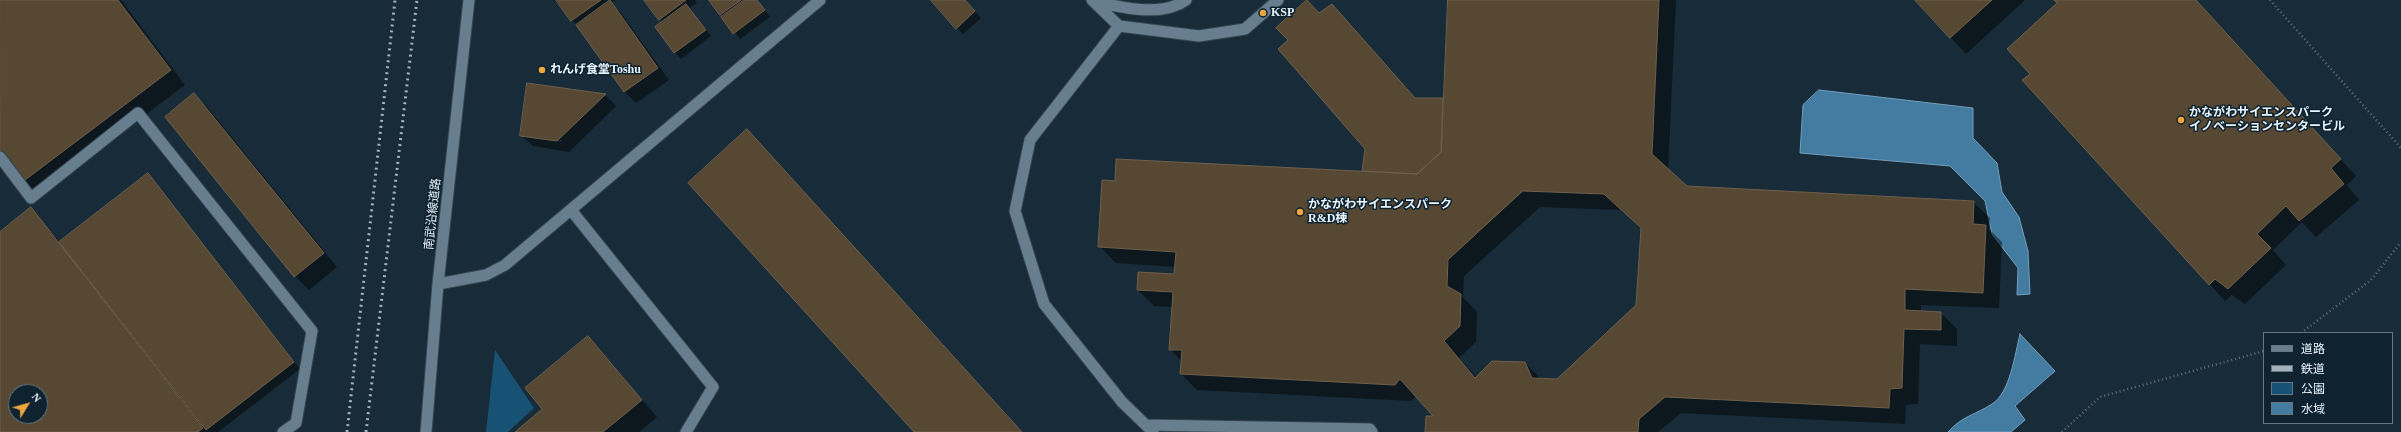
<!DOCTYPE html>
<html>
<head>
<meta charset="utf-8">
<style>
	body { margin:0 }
	#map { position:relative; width:2401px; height:432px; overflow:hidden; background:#172b39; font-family:"Times New Roman","Noto Sans JP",serif }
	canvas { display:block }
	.legend { position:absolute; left:2263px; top:332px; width:130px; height:92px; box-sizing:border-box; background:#0e222f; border:1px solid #657682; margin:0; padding:5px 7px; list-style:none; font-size:12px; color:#e8f4fe }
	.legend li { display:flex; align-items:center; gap:8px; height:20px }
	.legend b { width:20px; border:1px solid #657682 }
	.north { position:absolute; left:8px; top:384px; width:40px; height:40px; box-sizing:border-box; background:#0e222f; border:1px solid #657682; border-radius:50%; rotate:53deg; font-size:11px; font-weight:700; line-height:16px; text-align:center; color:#e8f4fe }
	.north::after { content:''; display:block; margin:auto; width:14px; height:18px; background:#eea73d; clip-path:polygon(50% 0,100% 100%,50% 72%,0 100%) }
</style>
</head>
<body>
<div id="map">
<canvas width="2401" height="432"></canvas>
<ul class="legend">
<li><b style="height:5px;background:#677e8e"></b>道路</li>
<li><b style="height:5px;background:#a3b1bd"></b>鉄道</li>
<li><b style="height:11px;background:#175275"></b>公園</li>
<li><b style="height:11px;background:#437ba1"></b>水域</li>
</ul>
<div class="north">N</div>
</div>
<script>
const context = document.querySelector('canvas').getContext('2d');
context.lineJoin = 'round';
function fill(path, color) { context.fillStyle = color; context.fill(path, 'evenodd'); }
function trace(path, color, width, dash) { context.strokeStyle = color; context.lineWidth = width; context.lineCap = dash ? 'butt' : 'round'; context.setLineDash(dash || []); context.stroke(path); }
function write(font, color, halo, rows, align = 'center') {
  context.font = font + ' "Times New Roman","Noto Sans JP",serif'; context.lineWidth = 3; context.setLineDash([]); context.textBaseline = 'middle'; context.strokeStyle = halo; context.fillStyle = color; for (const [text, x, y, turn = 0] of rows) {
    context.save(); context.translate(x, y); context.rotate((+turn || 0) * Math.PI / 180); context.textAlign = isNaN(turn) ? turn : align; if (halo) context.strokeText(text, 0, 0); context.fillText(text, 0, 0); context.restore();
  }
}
const green = new Path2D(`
	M495,350L534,408L508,432H486Z`);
const water = new Path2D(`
	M1819,90L1973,108V138L1997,163L2002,192L2019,217L2028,251L2030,294L2017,295L2018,268L1992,234L1985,201L1950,166L1800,153L1803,105Z
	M2020,334L2055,371L2015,406L2025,420L2011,432H1948C1962,416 1975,415 1992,404C2010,393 2015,354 2020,334Z`);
const shadow = new Path2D(`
	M0,0H121L185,85L36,197L0,153Z
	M553,0H616L611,3L621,13L669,80L636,103L625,92L578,27L562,7Z
	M645,0H695L697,3L689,8L711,36L681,59L675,52L663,22Z
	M710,0H757L770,17L740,39Z
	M932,0H965L981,18L963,34Z
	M1449,0H1676L1668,170L1686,187L1973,202L1990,218L1989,229L2002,242L1999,308L1921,305V312L1941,313L1957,329V346L1920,344L1918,404L1906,405L1905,424L1681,413L1658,432H1426L1435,417L1416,396L1411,401L1197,390L1181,374L1182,362L1170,349L1173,307L1154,306L1138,290L1175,275L1176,267L1116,263L1099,246L1115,182L1364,172L1363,170L1366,149L1319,14L1415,99L1444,100ZM1540,207L1621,210L1642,230L1637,305L1558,380L1541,379L1525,363L1477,378L1459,358L1476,342L1477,312L1463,297L1464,276Z
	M1916,0H2025L1966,54Z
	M2055,0H2196L2356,176L2347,185L2359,200L2316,237L2302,222L2273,250L2286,265L2245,304L2232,295L2225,301L2024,80L2031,74L2058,3Z
	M194,94L208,108L337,267L309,290L295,276Z
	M605,95L616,106L569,152L533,146L521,135ZM532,136L562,140V142L532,138Z
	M154,181L300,369L218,432H0V233L31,209L60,242ZM16,392H40V416H16Z
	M588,337L657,417L639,432H516L544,409Z`);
const building = new Path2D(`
	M0,0H118L171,70L21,183L0,155Z
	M556,0H601L571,21Z
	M610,0L658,68L624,92L576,25Z
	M644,0H686L659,20Z
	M709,0H741L720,15Z
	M744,0H757L765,10L733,34L721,17Z
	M931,0H965L975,11L956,29Z
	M1307,0L1319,13L1332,4L1415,98H1443L1441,152L1417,174L1362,171L1365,149L1278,49L1288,40L1276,28Z
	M1448,0H1659L1652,154L1687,186L1974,201L1973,224L1986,225L1983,293L1905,289V310L1941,312V330L1904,329L1902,388L1890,389L1889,408L1665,397L1639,419L1638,432H1425L1426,416H1433L1400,379L1395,385L1180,374L1182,350H1169L1173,292L1137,290L1138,272L1174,274L1176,252L1098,247L1102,180L1115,181L1116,159L1417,174L1441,152ZM1523,191L1604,194L1641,228L1636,305L1557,379L1532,378L1525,362L1492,361L1475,378L1444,341L1460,326L1461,294L1447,286L1448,260Z
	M1915,0H1992L1950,38Z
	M2054,0H2196L2341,159L2331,168L2344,184L2299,221L2286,206L2257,234L2271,248L2228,289L2215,279L2209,285L2022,80L2030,74L2007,49L2057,3Z
	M686,4L706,30L674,53L655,27Z
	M527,83L606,94L557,141L520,136Z
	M194,93L324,253L294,277L165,117Z
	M747,129L1022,432H914L688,183Z
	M148,173L294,362L206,430L59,242Z
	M31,207L203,428L198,432H0V232ZM16,392H40V416H16Z
	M588,336L642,400L603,432H515L542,409L525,388Z`);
const path = new Path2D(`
	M2270,0L2401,148
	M2301,333L2371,280L2401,242
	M2062,432L2100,397L2264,351`);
const service = new Path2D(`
	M1092,0L1119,26L1199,36L1245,29L1278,0
	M1093,1C1120,7 1161,18 1186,0
	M1119,26L1030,140L1015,211L1044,304L1122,402L1153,432
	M0,157L31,198L138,113L312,331L296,423L283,432
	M571,210L713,387L686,432
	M1146,425L1370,429L1372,432`);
const tertiary = new Path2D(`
	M438,284L486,275L505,265L820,0
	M426,432L438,284L469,0`);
const rail = new Path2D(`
	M347,432L395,0
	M366,432L417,0`);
const markers = [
	[1263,13,4,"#eea73d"],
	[542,70,4,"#eea73d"],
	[2181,120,4,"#eea73d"],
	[1300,212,4,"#eea73d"]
];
const poiNames = [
	["KSP",1271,13],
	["れんげ食堂Toshu",550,70],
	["かながわサイエンスパーク",2189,113],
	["イノベーションセンタービル",2189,127],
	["かながわサイエンスパーク",1308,205],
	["R&D棟",1308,219]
];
const streetNames = [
	["南武沿線道路",433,214,-84]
];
fill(green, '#175275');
fill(water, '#437ba1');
trace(water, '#749fbd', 1);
fill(shadow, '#0007');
fill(building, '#574834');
trace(building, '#6f5f4b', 1);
trace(service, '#354551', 13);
trace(tertiary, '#354551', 13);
trace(path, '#60717e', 2.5, [1, 3]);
trace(service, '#677e8e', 11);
trace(tertiary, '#677e8e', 11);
trace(rail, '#a3b1bd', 3, [2, 4]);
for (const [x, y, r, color] of markers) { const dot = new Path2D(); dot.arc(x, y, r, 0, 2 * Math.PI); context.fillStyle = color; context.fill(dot); trace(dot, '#0e222f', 1.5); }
write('bold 12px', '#e8f4fe', '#0e222f', poiNames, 'left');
write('12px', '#e8f4fe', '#0e222f', streetNames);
</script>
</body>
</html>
